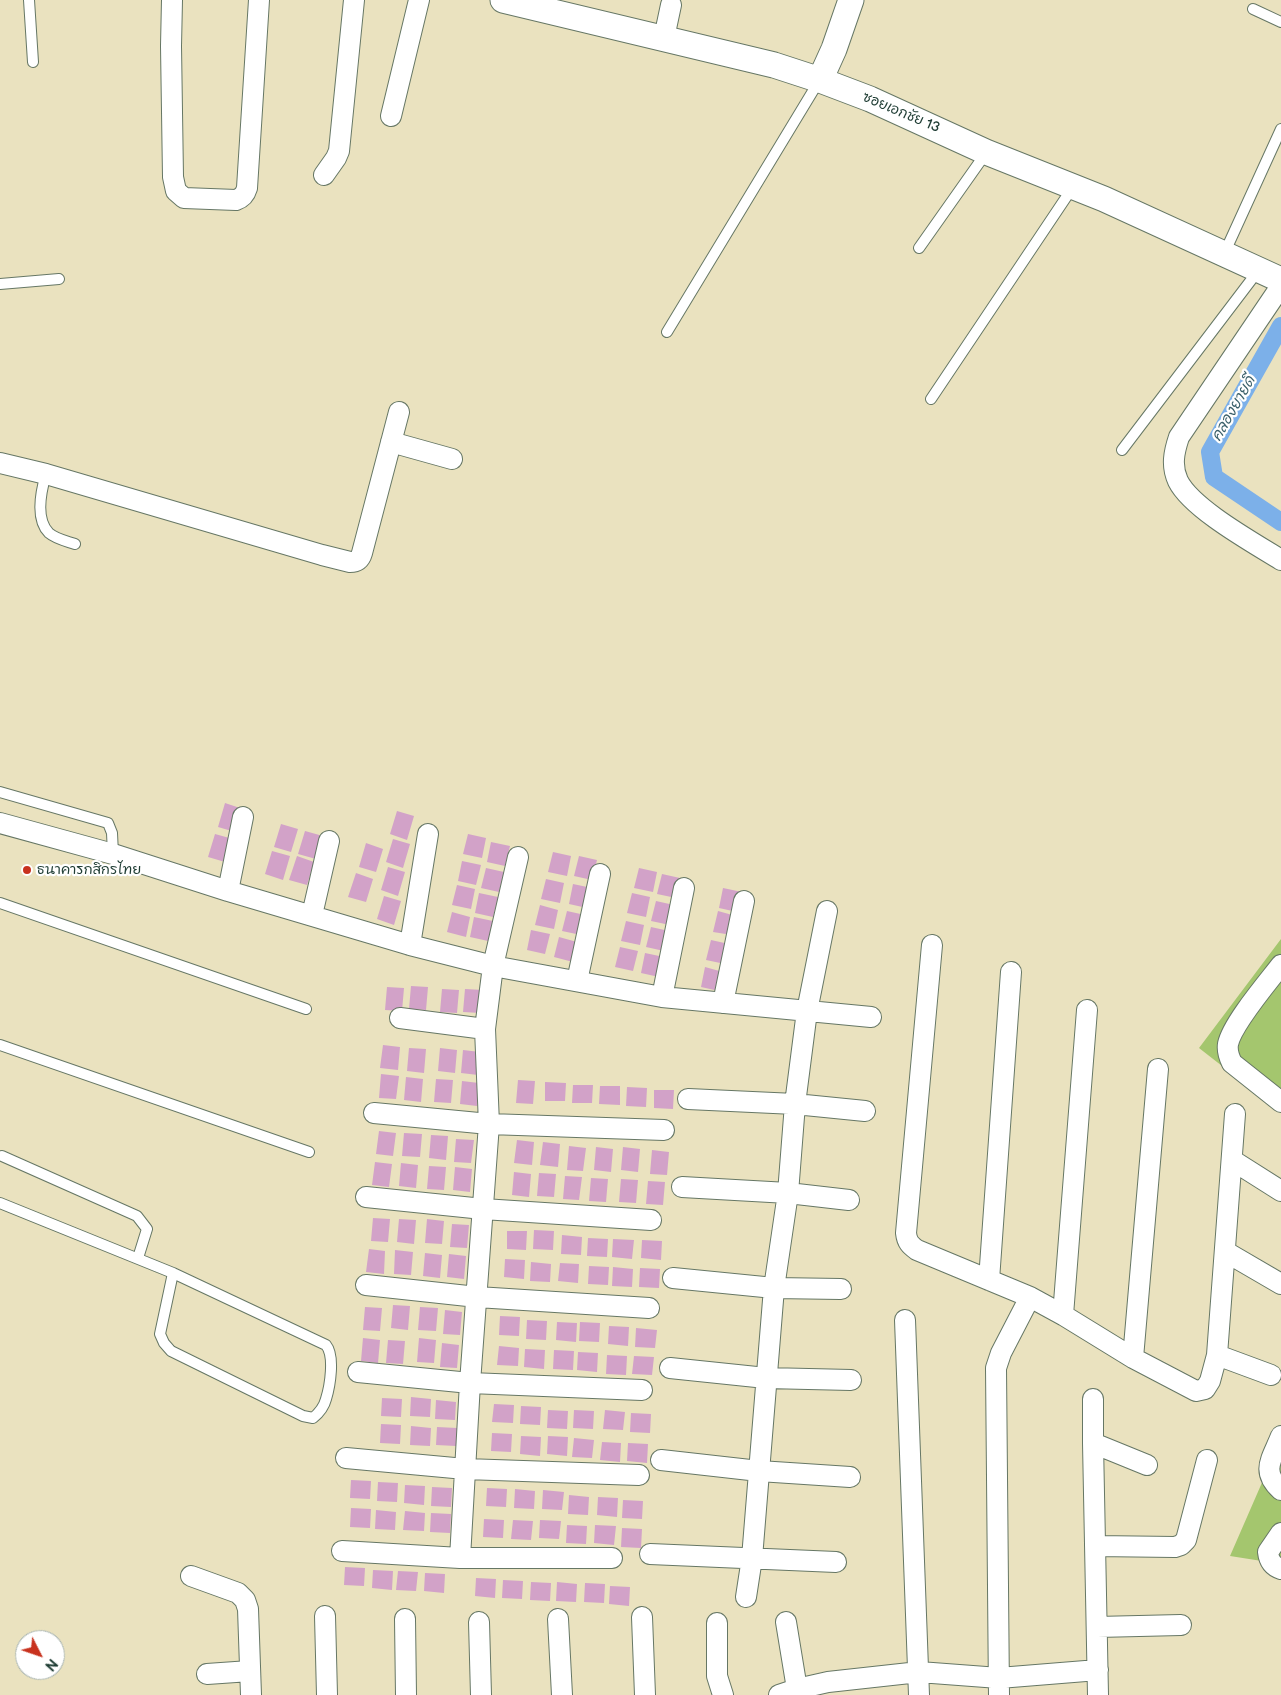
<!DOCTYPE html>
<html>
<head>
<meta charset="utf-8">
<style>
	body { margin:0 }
	#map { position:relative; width:1281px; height:1695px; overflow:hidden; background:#eae2bf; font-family:"Balsamiq Sans",sans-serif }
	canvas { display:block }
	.north { position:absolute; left:15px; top:1630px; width:50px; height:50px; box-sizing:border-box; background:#fff; border:1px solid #a5b1ae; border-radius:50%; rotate:131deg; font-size:14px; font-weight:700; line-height:20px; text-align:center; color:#1f3d34 }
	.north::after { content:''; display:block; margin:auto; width:18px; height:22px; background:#c8321e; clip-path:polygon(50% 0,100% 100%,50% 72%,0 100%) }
</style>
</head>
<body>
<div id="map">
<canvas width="1281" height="1695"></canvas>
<div class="north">N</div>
</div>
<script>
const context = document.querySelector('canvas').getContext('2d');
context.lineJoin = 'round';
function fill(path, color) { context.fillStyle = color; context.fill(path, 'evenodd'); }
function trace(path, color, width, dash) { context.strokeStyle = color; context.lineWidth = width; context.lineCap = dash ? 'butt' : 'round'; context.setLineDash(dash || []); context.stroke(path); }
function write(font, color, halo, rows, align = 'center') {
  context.font = font + ' "Balsamiq Sans","Playpen Sans Thai",sans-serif'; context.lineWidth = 4.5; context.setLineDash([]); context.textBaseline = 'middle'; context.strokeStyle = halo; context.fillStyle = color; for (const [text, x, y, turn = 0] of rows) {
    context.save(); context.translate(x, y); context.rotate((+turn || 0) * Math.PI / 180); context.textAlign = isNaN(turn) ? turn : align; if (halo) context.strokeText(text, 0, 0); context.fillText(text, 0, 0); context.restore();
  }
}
const green = new Path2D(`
	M1281,939V1112L1199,1048Z
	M1281,1439V1564L1230,1556Z`);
const canal = new Path2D(`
	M1281,326L1210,452L1214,477L1281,522`);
const building = new Path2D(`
	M225,803L243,809L235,832L218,827Z
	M397,811L414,816L407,840L390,834Z
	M281,824L298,829L291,852L274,847Z
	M305,831L323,836L316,859L298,854Z
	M215,834L233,839L225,862L208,857Z
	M468,834L486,838L482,858L463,854Z
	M393,839L410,844L403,868L386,862Z
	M491,842L510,846L505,866L487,862Z
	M366,843L383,849L376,872L359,867Z
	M272,851L290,856L283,880L265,874Z
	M553,852L571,856L567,876L548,872Z
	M297,856L314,862L307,885L289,880Z
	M579,856L597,860L592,880L574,876Z
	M462,861L481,865L476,885L458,881Z
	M388,867L405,872L398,896L381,890Z
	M486,868L504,872L499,892L481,888Z
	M639,868L657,872L653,892L634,888Z
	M356,873L373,879L366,902L348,897Z
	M662,874L680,878L676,898L657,894Z
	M546,879L564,883L560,903L541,899Z
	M573,884L592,888L587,908L569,904Z
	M457,885L475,889L471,909L452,905Z
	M723,888L742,892L737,912L719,908Z
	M479,893L498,897L493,917L475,913Z
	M632,893L650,897L646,917L627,913Z
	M384,896L401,901L394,925L377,919Z
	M656,901L674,905L670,925L651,921Z
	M540,905L558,910L554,929L535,925Z
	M567,911L585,915L581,935L562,931Z
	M718,911L736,916L732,935L713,932Z
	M452,912L470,917L466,937L447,932Z
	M474,917L493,921L488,941L470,937Z
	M626,921L644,925L640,945L621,941Z
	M651,927L669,931L664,951L646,947Z
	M531,930L550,934L545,954L527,950Z
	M559,937L577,942L573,962L554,957Z
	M711,940L729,944L725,964L706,960Z
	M620,947L638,951L633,971L615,967Z
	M645,953L664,957L659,977L641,973Z
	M705,967L723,972L719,991L701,987Z
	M411,986L428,987L426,1010L409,1009Z
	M387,987L404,988L402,1011L385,1010Z
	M442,989L459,990L457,1013L440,1012Z
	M465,989L483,990L480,1013L463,1012Z
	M383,1045L400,1047L398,1070L380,1068Z
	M409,1048L426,1049L424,1073L407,1071Z
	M440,1048L457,1050L455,1073L438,1071Z
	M463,1050L480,1052L478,1075L461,1073Z
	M381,1074L399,1076L396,1099L379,1098Z
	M406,1077L423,1079L421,1102L404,1100Z
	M436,1079L453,1080L451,1103L434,1102Z
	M518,1080L535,1081L533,1104L516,1103Z
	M462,1081L479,1083L477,1106L460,1104Z
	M545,1082L566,1083L565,1101H545Z
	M573,1085H593L592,1103H572Z
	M600,1086H620V1105L599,1104Z
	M627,1087L647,1088L646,1107L626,1106Z
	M654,1090H674L673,1109L654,1108Z
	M379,1131L396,1133L393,1156L376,1154Z
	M404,1133L422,1134L420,1157L402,1156Z
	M431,1135L448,1136L446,1160L429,1158Z
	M456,1139L474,1140L471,1163L454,1162Z
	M517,1140L534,1142L532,1165L514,1163Z
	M543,1142L560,1144L558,1167L540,1165Z
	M569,1146L586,1148L583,1171L567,1170Z
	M596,1147L613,1149L611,1172L594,1170Z
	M623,1147L640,1149L638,1172L621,1170Z
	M652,1150L669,1152L667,1175L650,1174Z
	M375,1162L392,1164L389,1187L372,1185Z
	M401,1163L418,1165L416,1188L399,1186Z
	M429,1166L446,1167L444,1190L427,1189Z
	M455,1167L472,1169L470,1192L453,1190Z
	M514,1172L531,1174L529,1197L512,1195Z
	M539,1173L556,1174L554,1197L537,1196Z
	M565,1176L582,1177L579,1200L563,1199Z
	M591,1178L608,1179L606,1202L589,1201Z
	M621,1179L638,1180L636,1203L619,1202Z
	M648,1181L665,1182L663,1205L646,1204Z
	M373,1218L390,1219L388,1242L371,1241Z
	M399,1219L416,1220L414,1244L397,1242Z
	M427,1219L444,1221L442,1244L425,1243Z
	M452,1224L469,1225L467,1248L450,1247Z
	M534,1230L554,1231L553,1250L533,1249Z
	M507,1231H527L526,1250L507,1249Z
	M562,1235L582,1237L581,1255L561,1254Z
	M588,1238L608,1239L607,1257L587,1256Z
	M613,1239L634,1240L632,1259L612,1257Z
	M642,1240L662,1241L661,1260L641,1258Z
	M369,1249L385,1251L384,1274L366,1272Z
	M395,1250L413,1252L411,1275L394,1274Z
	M425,1253L442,1255L440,1278L423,1276Z
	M449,1254L466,1256L464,1279L447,1277Z
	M505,1259L525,1260L524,1279L504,1277Z
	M531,1262L551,1264L550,1282L530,1281Z
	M560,1263L579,1264L578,1283L558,1281Z
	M589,1266L609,1267L608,1285L588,1284Z
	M613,1267L633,1269L632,1287L612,1286Z
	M640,1268L660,1269L659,1288L639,1287Z
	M393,1305L410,1306L408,1330L391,1328Z
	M365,1307L382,1308L380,1331L363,1330Z
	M420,1307L438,1308L436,1331L418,1330Z
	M445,1310L462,1312L460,1335L443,1334Z
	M500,1316L520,1317L519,1336L499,1335Z
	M527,1320L547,1321L546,1340L526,1339Z
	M557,1322L577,1323L576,1342L556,1340Z
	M580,1322L600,1323L599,1342L579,1341Z
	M609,1326L629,1327L628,1346L608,1344Z
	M636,1328L657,1330L655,1348L635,1347Z
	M363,1338L380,1340L378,1363L361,1361Z
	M419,1338L436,1340L434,1363L417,1362Z
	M388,1340L405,1341L403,1364L386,1363Z
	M442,1343L459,1345L457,1368L440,1367Z
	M499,1346L519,1348L518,1366L497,1365Z
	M525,1349L545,1350L544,1369L524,1367Z
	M554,1350L574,1351L573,1370L553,1369Z
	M578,1352L598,1353L597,1372L577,1370Z
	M607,1355L627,1356L626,1375L606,1374Z
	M634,1356L654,1357L652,1375L632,1374Z
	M411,1397L431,1399L430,1417L410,1416Z
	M382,1398L402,1399L401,1417L381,1416Z
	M436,1400L456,1402L455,1420L435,1419Z
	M494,1404L514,1405L513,1423L492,1422Z
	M521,1406L541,1407L540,1425L520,1424Z
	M548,1410L568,1411L567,1429L547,1428Z
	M574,1410L594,1411L593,1429L573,1428Z
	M605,1410L625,1412L623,1430L603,1429Z
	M631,1413L651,1414L650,1433L630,1432Z
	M381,1424L401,1425L400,1444L380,1443Z
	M411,1426L431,1428L430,1446L410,1445Z
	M437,1427L457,1428L456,1446L436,1445Z
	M492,1433L512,1434L511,1452L491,1451Z
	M521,1436L541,1437L540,1456L520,1454Z
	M548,1436L568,1437L567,1456L547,1454Z
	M574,1438L594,1440L592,1458L572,1457Z
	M602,1442L621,1443L620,1462L600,1460Z
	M628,1443L648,1444L647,1463L627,1461Z
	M351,1480L371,1481L370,1499L350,1498Z
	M378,1482L398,1483L397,1502L377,1501Z
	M405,1485L425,1486L424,1505L404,1503Z
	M432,1487L452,1488L451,1507L431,1506Z
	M487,1488L507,1489L506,1507L486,1506Z
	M515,1489L535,1491L534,1509L514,1508Z
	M543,1490L564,1492L562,1510L542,1509Z
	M569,1495L589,1497L588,1515L568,1514Z
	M598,1497L618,1498L617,1517L597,1515Z
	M623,1500L643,1501L642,1519L622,1518Z
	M351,1508L371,1509L370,1528L350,1527Z
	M376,1510L396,1512L395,1530L375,1529Z
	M405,1511L425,1513L424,1531L403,1530Z
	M431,1513L451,1514L450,1533L430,1532Z
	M484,1519L504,1520L503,1538L483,1537Z
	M513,1520L533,1521L531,1540L511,1539Z
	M540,1520L561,1521L559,1539L539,1538Z
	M567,1525L587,1526L586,1544L566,1543Z
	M595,1525L616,1526L614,1545L594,1543Z
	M622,1528L642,1529L641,1548L621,1547Z
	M345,1567L365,1568L364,1586L344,1585Z
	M373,1570L393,1571L392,1590L372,1588Z
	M398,1571L418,1572L416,1591L396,1590Z
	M425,1573L445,1574L444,1593L424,1591Z
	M476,1578L496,1579L495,1598L475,1596Z
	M503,1580L523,1581L522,1599L502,1598Z
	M531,1582L551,1583L550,1601L530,1600Z
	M557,1582L577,1584L576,1602L556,1601Z
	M585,1583L605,1584L604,1603L584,1602Z
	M610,1586L630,1587L629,1606L609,1604Z`);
const service = new Path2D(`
	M29,0L33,62
	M1253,9L1281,22
	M919,248L986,153
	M1224,254L1281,129
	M0,284L59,279
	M667,332L819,81
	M931,399L1073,187
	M1122,450L1258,271
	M46,474C41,491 35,519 49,533C56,539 66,541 75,544
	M0,792L108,823L112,833L113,854
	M0,903L306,1009
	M0,1045L309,1152
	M2,1156L137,1216L147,1229L138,1258
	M0,1203L173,1273L160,1334L164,1343L171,1351L303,1416L313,1418C319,1413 324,1407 326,1399C330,1386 335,1356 326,1345L173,1273`);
const minor = new Path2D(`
	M172,0L171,46L173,177L176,191L184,198L236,200C242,198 245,195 247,188L259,0
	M664,38L671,5
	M391,116L419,0
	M324,175L336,158L339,151L354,0
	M1281,286L1179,437C1174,452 1171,466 1178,481C1192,509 1254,543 1281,560
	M391,442L452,459
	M0,463L46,474L322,555L350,562C357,562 360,560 362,553L399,412
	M0,823L113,854L228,891L410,945L493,966L662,997L871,1017
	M228,891L243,817
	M312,915L329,841
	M410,945L428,834
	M932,945L906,1233C907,1242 910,1245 917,1250L1030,1297L1063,1315L1133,1358L1196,1391L1205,1389L1210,1381L1217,1355L1235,1114
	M1281,965C1268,982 1232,1024 1228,1044C1227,1050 1229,1057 1232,1063L1281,1102
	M577,981L600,874
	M662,997L684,888
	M723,1003L744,901
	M400,1018L485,1029
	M688,1099L795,1104L865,1111
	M374,1113L489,1124L664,1130
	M1232,1160L1281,1191
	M682,1187L788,1193L849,1200
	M366,1197L483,1209L651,1220
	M1226,1252L1281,1284
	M673,1278L774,1288L841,1289
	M989,1280L1011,972
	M366,1285L477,1297L649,1308
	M1063,1315L1087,1010
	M905,1320L919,1695
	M1217,1355L1271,1375
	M1133,1358L1158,1069
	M670,1368L766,1378L851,1380
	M358,1372L470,1383L642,1390
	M1093,1399V1443
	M1281,1436C1272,1459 1260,1471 1281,1490
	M346,1458L465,1469L639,1475
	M661,1460L759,1471L850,1477
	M1281,1533L1268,1552C1269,1561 1272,1566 1281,1569
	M1095,1546L1175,1547L1181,1545L1186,1540L1207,1460
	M342,1551L460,1558H612
	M650,1554L836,1562
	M460,1558L470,1383L489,1124L485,1029L493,966L518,857
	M191,1576L238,1593L245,1600L248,1609L251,1695
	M746,1597L752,1558L774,1288L788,1193L795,1104L807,1011L827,911
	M325,1616L327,1695
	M642,1617L645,1695
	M405,1619L406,1695
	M558,1619L562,1695
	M479,1622L481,1695
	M786,1622L797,1689
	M717,1623V1676L723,1695
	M1097,1627L1181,1625
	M207,1674L250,1671
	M779,1695L797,1689L828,1682L919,1672L999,1678L1098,1670
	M999,1695L996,1368L1001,1353L1030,1297
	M1098,1695L1093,1443L1147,1465`);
const tertiary = new Path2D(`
	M503,0L774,65L820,80L870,99L986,152L1104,199L1281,280
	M820,80L834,49L851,0`);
const markers = [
	[27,870,5,"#c8321e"]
];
const streetNames = [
	["ซอยเอกชัย 13",901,113,23]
];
const poiNames = [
	["ธนาคารกสิกรไทย",37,870]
];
const waterNames = [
	["คลองยายดี",1234,409,-60]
];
fill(green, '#a4c66e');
trace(canal, '#7cb0e9', 18);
fill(building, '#d2a2c8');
trace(service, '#667765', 12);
trace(minor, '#667765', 22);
trace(tertiary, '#667765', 27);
trace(service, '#fff', 10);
trace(minor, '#fff', 20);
trace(tertiary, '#fff', 25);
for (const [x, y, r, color] of markers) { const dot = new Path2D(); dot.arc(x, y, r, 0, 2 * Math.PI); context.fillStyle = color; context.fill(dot); trace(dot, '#fff', 2); }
write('14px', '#1f3d34', '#fff', streetNames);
write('14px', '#1f3d34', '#fff', poiNames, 'left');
write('italic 15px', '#3b606a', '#fff', waterNames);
</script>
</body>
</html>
